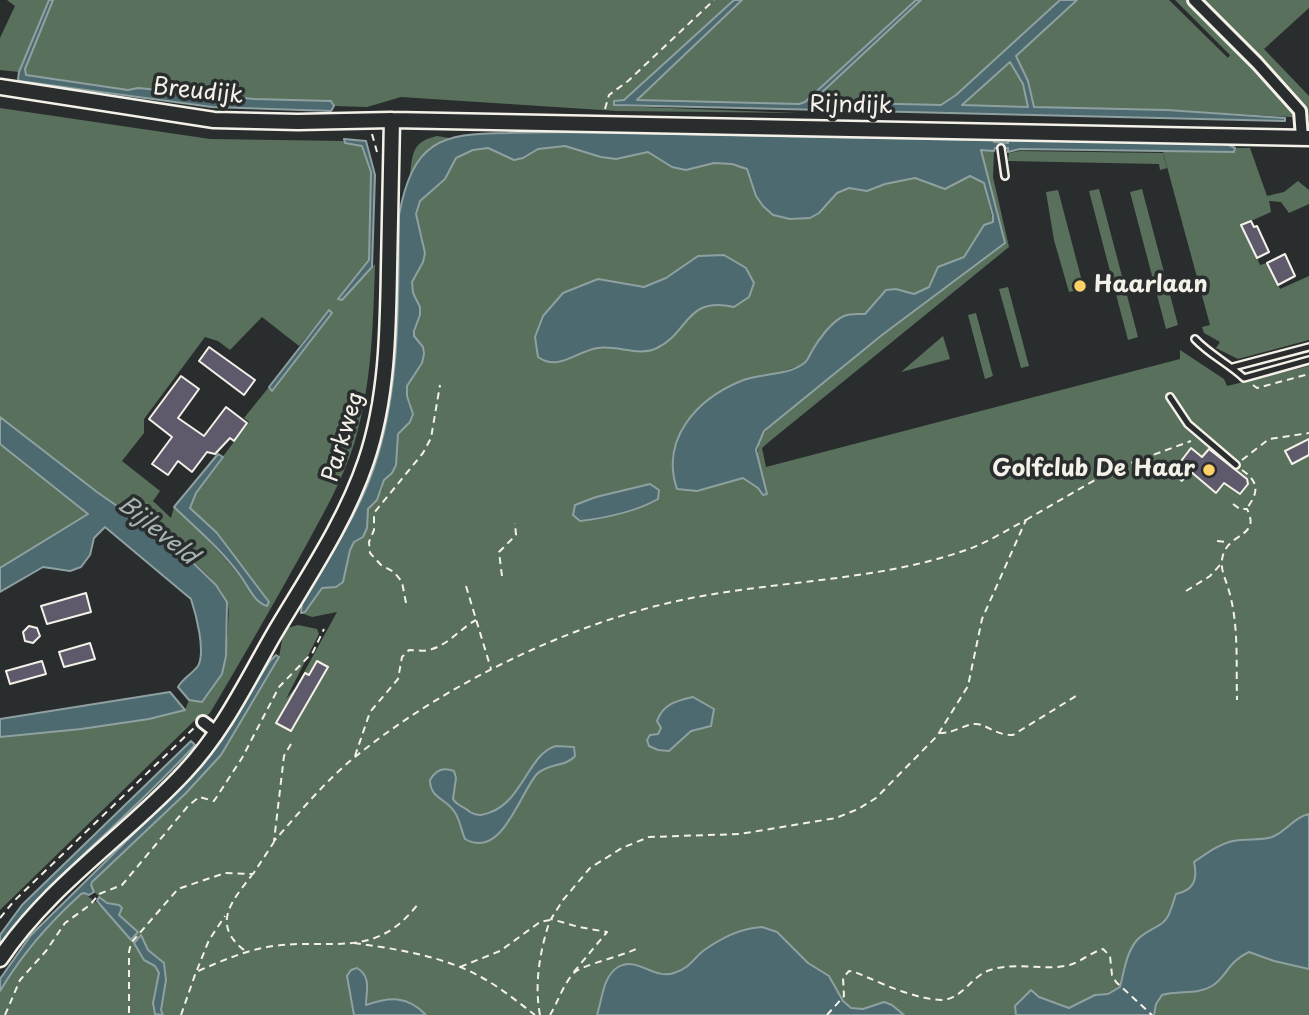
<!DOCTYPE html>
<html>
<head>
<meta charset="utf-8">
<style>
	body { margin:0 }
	canvas { display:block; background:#2a2d2e }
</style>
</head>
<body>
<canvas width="1309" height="1015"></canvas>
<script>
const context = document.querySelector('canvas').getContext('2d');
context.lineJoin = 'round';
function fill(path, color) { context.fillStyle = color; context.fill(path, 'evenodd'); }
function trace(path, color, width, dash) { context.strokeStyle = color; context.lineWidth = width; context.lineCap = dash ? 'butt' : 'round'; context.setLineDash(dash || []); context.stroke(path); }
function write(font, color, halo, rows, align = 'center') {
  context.font = font + ' "Playpen Sans",sans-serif'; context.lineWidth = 7; context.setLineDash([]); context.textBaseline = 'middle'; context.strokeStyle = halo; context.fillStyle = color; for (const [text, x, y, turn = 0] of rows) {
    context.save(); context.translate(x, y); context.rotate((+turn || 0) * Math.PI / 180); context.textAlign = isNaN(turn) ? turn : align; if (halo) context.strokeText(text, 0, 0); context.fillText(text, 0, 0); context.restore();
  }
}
const green = new Path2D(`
	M7,0H49L19,72L0,70V38L15,6Z
	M53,0H734L624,100L614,101L617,106L798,113L617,111L401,97L367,107L334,106L330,101L254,99L139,88L128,90L26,75L25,69Z
	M742,0H916L805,102L799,104L636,100Z
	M921,0H1060L956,95L941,105L815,103L819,95Z
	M1077,0H1169L1228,58L1230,55L1175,0H1309V8L1264,49L1309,96V118L1167,110L1034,107L1028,81L1016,56Z
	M1011,62L1023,84L1028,107L961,105Z
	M0,108L210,139L343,141L345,143L362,146L371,172L369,260L342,300L375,264C373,325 372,385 354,444C342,482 322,516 303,551C273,605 242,659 210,713L204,718L194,721L0,910V737L81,729L149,719L185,710L189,700L202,702C222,681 226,656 228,628C228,621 230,609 227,602C216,568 128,514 98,492C64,468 32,442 0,417ZM328,311L272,390L269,387L244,418L249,422L196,492L190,504L192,512L217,533L259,602C234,566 206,537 174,507L171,518L153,501L160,491L122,461L144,433V419L205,337L218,341L230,350L262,317L299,346Z
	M437,136L449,138L423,155L410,175C413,152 412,142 437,136Z
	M565,146L601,157L616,159L648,152L686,170L714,163L732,164L747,169L750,176L809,218L819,213L831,198L842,189L849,188L867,191L885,184L915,178L936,186L954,185L970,176L984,184L993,222L984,225L964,257L939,267L929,287L914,294L896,289L879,296L873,307L865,314L846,315L836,322L802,365L768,376L742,380L710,399L692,415L679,435L758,488H765C754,463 754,441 773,422L882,335L1004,243L981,150L994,151L993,177L1009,247L770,441L762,448L766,467L1180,359V350L1224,379L1227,386L1309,366V1015H0C0,1008 0,1000 0,993C4,971 64,905 84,893L103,908L112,904L106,903L91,889L92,882L186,793L221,755L279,657L284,629L298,625L317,629L319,634L286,699L296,687L337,612L312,617L301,613L305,612L322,588L336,587L343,582L350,550L368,509L382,490L384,480C403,462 393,456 398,433L410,422L411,404L407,396V386L423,347L414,336L420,307L413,293L412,282L423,262V240L416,214L420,201L445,179L456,158L473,150L488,148L514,160L523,158L538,149Z
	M1235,148H1250L1267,196L1284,192L1298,181L1309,190V204L1289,213L1281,202L1269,201L1271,212L1242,225L1260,265L1267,263L1280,289L1309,276V340L1238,359L1216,348L1220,342L1204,333L1202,327L1210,325L1163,152H1234Z
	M1020,151L1163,153L1167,168L1160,170L1159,164L1008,161L1009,153Z
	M1099,189L1138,337L1128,340L1089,191Z
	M1142,189L1178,325L1166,329L1130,192Z
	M1058,190L1084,289L1069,292L1054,240L1046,192Z
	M1008,287L1029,366L1021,368L999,289Z
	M976,313L993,376L985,379L968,315Z
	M943,336L950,359L901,372Z
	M0,444L88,514L0,568Z`);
const water = new Path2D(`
	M49,0H53L25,69L26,75L128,90L138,88L254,99L331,101L334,106L331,111L212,107L19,81L18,79L19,72Z
	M734,0H742L637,100L799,104L805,102L916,0H921L819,95L815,102L941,105L956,95L1060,0H1077L1016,56L1028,81L1034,107L1167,110L1285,118V121L614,105V101L624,100ZM1010,62L1023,84L1028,107L962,105Z
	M583,132L984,140H994V142L1008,143V140L1227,144L1235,148L1234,152L1020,149L1008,152V148H995L994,151L981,150L1005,243L882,335L764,431L756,450L767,494L763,495L758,488L743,478L697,491L677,489C660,439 697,399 741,381C760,373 786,376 803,364C808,361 809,356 812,351C818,340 832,321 844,316C850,313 859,314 865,314L886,290L896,289L914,294L929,287L938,267L964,257L984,225L993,222V216L984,183L970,176L945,189L915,178L885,184L867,191L849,188L837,193L819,213L810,218L790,219L773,215L763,206L756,196L747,169L732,164L714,163L686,170L672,167L648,152L616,159L601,157L565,146L538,149L523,158L514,160L488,148L473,150L456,158L445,179L420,201L416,214L425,253L423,262L412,282L413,293L420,307V315L414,331V336L423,347L424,354L422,363L407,386V396L413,414L410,422L398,434L396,465L392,473L384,480L377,500L368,509L367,528L363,537L354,542L350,550L343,582L336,587L322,588L305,612L301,613L302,602C330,555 363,508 378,455C401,377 398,295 399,215C413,142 439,133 508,133C533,132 558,132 583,132Z
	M344,139L366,141L375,175L372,267L342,300L338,299L369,260L371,172L362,146L345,143Z
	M724,255L746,268L754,283L749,297L734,307C685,296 690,332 657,348C639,357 618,345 598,348C576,351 559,372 538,357L535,337L543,316L563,293L598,279L644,287L666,278L698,256Z
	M329,310L332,313L272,391L269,387Z
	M0,417L97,492L180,550L216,585L227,602L226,656L222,674L202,702L189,700L178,687C183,678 192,674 198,666C206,652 196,614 191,599L105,527L94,538L90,555L81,567L70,571L43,567L0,592V568L88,514L0,444Z
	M218,454L223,457L196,493L190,508L217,533L269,602L267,606C255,603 249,588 242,578C223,551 198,530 174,507Z
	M650,484L659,490L658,499C635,512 605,518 580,521L573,515L575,505L596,497Z
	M276,655L279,657L221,755L186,793L92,882L91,885L94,892L89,895L84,893L81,894C49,923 22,954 0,991V979L31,935L172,796L208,758L270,661Z
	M170,692L185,710L149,719L81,729L0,737V719Z
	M693,697L714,709L711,726L691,731L669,751L658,750L649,746L647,740L650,735L658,734L661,728L657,721C663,704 676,701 693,697Z
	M191,741L195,745C133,814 57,871 0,944V935L22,905Z
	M556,746L574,747L575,756C566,767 548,763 537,774C519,794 502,860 465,839C461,830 460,819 454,811C445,798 430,798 430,780C436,770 443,767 454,771L456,778L453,799C457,806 464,806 470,812C478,817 483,815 491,812C523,800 529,753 556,746Z
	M1309,814V969L1274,961L1249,952C1227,962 1227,977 1212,986C1197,995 1178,990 1162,995L1156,1004L1154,1015H1016L1015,1006L1031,990L1039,997L1069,1008L1095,995L1108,994L1120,987C1124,972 1126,953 1137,940C1145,932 1152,930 1161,924C1170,918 1172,905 1176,894C1194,890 1198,880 1194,862C1206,854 1219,844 1233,841C1246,838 1260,841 1272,837C1287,831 1294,817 1309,814Z
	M99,897L107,903L119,905L122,908L119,915L138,932L131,940L97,901Z
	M762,927L777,932L808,963L829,976L843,1001L851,1008L863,1009L884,1002L892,1005L904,1015H597C602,1000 603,976 618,967C637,956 654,980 674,973C690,968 693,959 703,951C721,938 740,928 762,927Z
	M141,935L148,950L164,963L166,980L161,1010L163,1015L155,1014L153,1003L159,973L155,966L144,960L134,943Z
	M357,968C372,977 366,991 366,1005C389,997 407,995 426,1015H354L347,976L351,970Z`);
const building = new Path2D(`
	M1251,221L1254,227L1257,226L1269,252L1257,258L1241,225Z
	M1285,254L1295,276L1278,285L1267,263Z
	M209,347L255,380L244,395L199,361Z
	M181,376L199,389L178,418L204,436L226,407L247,423L234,441L230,438L215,454L207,452L192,472L178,461L168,475L152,464L172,437L149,419Z
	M1309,439V455L1292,464L1285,451Z
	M1191,448L1202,457L1209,449L1247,479L1248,484L1240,494L1224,483L1216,493L1190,471L1182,481L1172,473Z
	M86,593L91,612L47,624L41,606Z
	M29,626L37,628L40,636L33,643L25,641L23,632Z
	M90,643L95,659L64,667L59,652Z
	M42,661L46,674L10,684L6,671Z
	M317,661L328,667L291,731L276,723L305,673L309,675Z`);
const path = new Path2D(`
	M605,109L609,95L628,81L714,0
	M372,134L377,152
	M1253,385L1257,388L1309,374
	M1242,460L1269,439L1309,433
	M1242,470C1259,482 1259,492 1247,508
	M1233,504L1240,509H1247C1261,537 1230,532 1223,555C1219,569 1226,579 1229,591C1239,625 1236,665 1237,700
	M1026,520L1112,470L1191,441
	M1217,541L1227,542
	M502,576L499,552L516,535L515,523
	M466,586L491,669
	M1186,591L1210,576L1221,564
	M406,603L402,582L394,572L381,565L370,553L369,542L374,530V513L423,453L431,438L440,385
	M939,733C956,733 964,724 976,724C989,725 994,735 1013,735L1076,696
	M291,744L284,756L274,841C299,813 325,781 355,757C450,680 586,615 708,595C795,580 885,579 969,549C988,542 1007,530 1026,520L982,619L968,686L937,736L876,798L858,809L836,818L740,834L649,837L622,848L590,868L563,900L551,919L579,927L607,932L573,973
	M355,756L370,712L398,679L402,657L409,650C416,650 425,652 432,649C449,644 461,628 476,620
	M0,918L14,901L194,728
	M354,943C397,949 443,956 481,977C501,988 518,1002 535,1015
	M244,950C211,924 232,901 252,875
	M460,967L500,951L540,922L550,920
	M197,970L209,940L225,916
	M129,1013V952L131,943L178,889L225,873L253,874L274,842
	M5,1015L20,980L46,951L65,923L90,905L99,894L122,885L188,806L199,797L214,801L242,758L279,687L313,652L324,629
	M181,1015L196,972C221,961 246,950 273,946C333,938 375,960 418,904
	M540,1015C534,984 540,950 550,920
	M550,1015C558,1002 564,982 575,972C583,965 622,956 636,949
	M827,1015L844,996L843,978L849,971C857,972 861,975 869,978C889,987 918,999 941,1000C962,1000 971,976 990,970C1013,962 1041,970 1065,966C1079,964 1089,953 1103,949L1110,956L1112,975L1116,982L1152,1015`);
const service = new Path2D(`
	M1001,148L1005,176
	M1195,339C1210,355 1228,363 1244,378L1309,360
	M1233,367L1309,347
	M1170,397L1188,424L1236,465`);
const minor = new Path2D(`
	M1194,0L1257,63L1300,111L1302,138
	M203,722L216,732`);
const tertiary = new Path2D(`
	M0,87L214,120L298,122L392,120L1309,138
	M0,959C49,885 126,836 185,772C223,732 247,681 274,634C307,578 345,523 366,461C387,399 388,333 389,268C390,219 391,169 392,120`);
const markers = [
	[1080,286,7,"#ffd166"],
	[1209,470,7,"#ffd166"]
];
const streetNames = [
	["Breudijk",198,92,6],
	["Rijndijk",851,106,1],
	["Parkweg",344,437,-73]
];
const poiNames = [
	["Haarlaan",1094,286],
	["Golfclub De Haar",1195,470,"right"]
];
const waterNames = [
	["Bijleveld",157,531,39]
];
fill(green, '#59705c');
fill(water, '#4c6a70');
trace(water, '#8fa0a0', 2);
fill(building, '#5f5a6b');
trace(building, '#f4f1e8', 2);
trace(service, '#f4f1e8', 10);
trace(minor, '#f4f1e8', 16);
trace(tertiary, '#f4f1e8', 19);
trace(path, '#f4f1e8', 2, [7, 5]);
trace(service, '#2a2d2e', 5);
trace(minor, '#2a2d2e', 10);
trace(tertiary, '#2a2d2e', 14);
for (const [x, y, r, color] of markers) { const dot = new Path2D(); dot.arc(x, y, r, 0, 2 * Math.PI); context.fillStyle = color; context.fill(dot); trace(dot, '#2a2d2e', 2.5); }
write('23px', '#f4f1e8', '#2a2d2e', streetNames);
write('bold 23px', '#f4f1e8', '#2a2d2e', poiNames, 'left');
write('italic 24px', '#a8b4b2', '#2a2d2e', waterNames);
</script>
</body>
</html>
